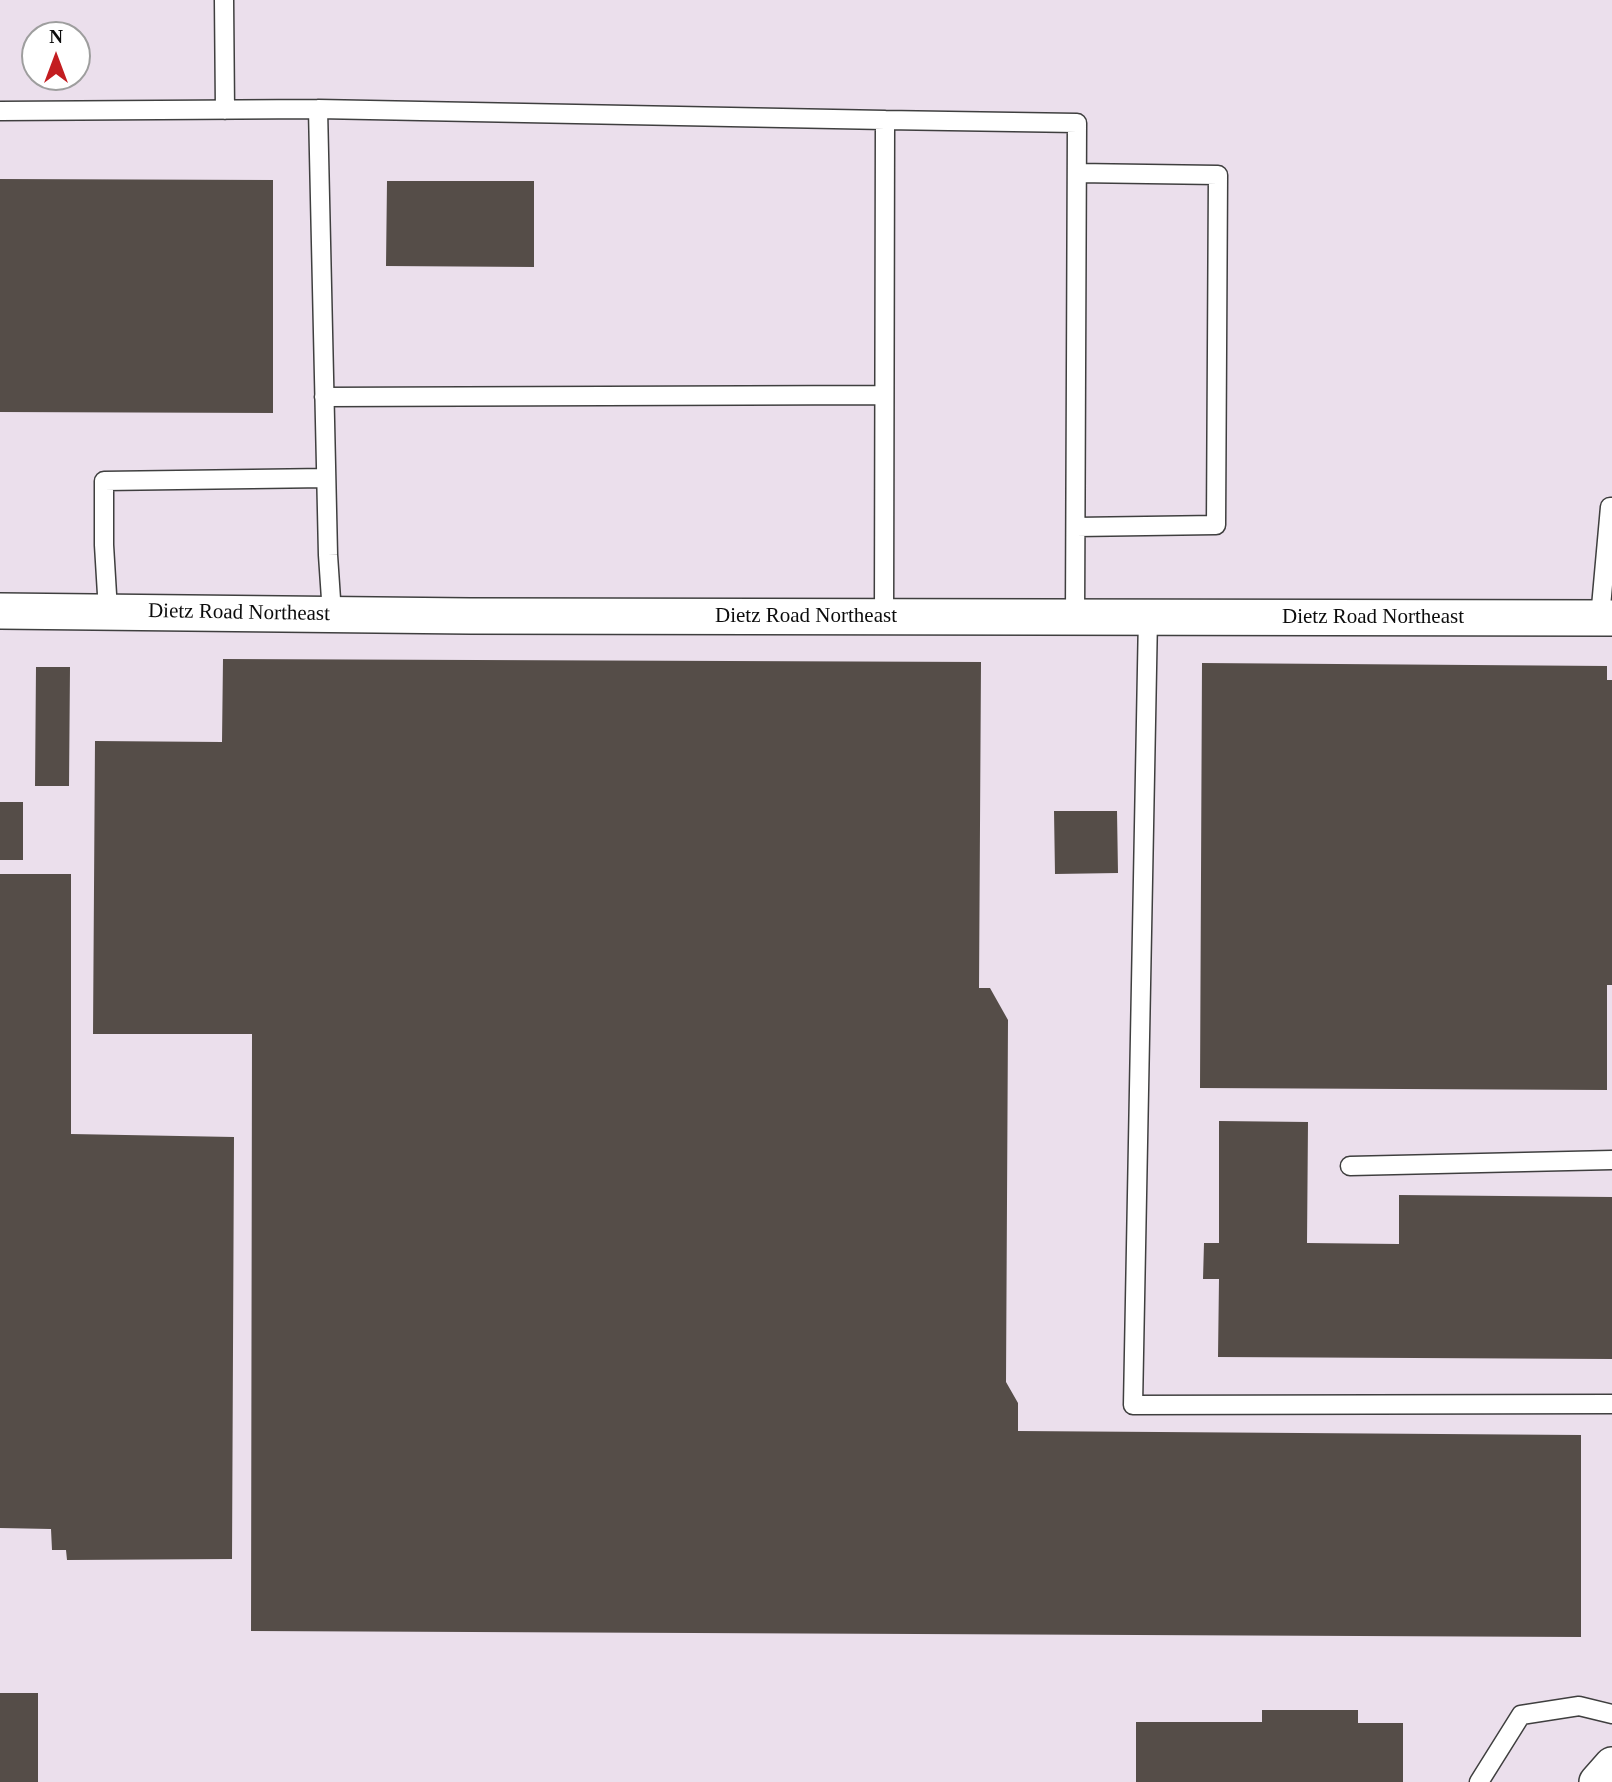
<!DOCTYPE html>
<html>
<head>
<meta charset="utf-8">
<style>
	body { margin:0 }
	#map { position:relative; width:1612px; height:1782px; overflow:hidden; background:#fffceb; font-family:"Times New Roman",serif }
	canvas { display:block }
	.north { position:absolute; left:21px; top:21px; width:70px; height:70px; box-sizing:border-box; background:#fff; border:2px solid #9e9e9e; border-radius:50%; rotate:0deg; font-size:19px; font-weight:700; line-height:28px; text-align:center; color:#0c0c0c }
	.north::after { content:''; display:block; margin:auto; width:24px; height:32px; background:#c31d20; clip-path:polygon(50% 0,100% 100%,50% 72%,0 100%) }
</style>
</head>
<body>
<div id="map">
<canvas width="1612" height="1782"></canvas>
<div class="north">N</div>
</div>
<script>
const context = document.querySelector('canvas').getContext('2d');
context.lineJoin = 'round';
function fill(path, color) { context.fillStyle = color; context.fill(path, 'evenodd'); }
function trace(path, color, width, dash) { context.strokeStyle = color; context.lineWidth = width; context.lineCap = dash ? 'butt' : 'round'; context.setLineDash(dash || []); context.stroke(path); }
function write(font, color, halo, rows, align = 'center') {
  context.font = font + ' "Times New Roman",serif'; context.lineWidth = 7; context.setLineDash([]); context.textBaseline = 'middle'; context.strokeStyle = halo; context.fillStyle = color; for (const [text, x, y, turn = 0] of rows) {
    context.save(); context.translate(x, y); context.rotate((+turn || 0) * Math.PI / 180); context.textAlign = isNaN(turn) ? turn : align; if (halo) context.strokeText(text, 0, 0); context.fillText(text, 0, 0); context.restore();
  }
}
const industrial = new Path2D(`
	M0,0H1612V1765L1597,1782H0ZM35,35H77V77H35Z`);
const building = new Path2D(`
	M0,179L273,180V413L0,412Z
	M387,181H534V267L386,266Z
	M223,659L981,662L979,988H990L1008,1020L1006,1382L1018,1403V1431L1581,1435V1637L251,1631L252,1034H93L95,741L222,742Z
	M1202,663L1607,666V680H1612V985H1607V1090L1200,1088Z
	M36,667H70L69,786H35Z
	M0,802H23V860H0Z
	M1054,811H1117L1118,873L1055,874Z
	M0,874H71V1134L234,1137L232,1559L67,1560L66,1550H52L51,1529L0,1528Z
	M1219,1121L1308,1122L1307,1243L1399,1244V1195L1612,1197V1359L1218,1357L1219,1279H1203L1204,1243H1219Z
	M0,1693H38V1782H0Z
	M1262,1710H1358V1723H1403V1782H1136V1722H1262Z`);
const lane = new Path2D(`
	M224,0L225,110
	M0,111L318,109
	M885,120L1077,123L1075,616
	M324,397L884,395
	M1076,527L1216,525L1218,175L1077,173
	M108,611L104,545V481L326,478
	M332,614L328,555L318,109L885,120L884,616
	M1148,616L1133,1405L1612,1404
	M1600,618L1610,507H1612
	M1350,1166L1612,1160
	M1479,1782L1521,1715L1579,1706L1612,1714`);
const street = new Path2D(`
	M0,611L470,616L1612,618
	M1597,1782L1612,1765`);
const streetNames = [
	["Dietz Road Northeast",239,613,1],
	["Dietz Road Northeast",806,616],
	["Dietz Road Northeast",1373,617]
];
fill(industrial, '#ebdfec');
fill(building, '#554d48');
trace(lane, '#3f3f3f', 21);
trace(street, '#3f3f3f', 38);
trace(lane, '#fff', 18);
trace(street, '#fff', 35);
write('21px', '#0c0c0c', '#fff', streetNames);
</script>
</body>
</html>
